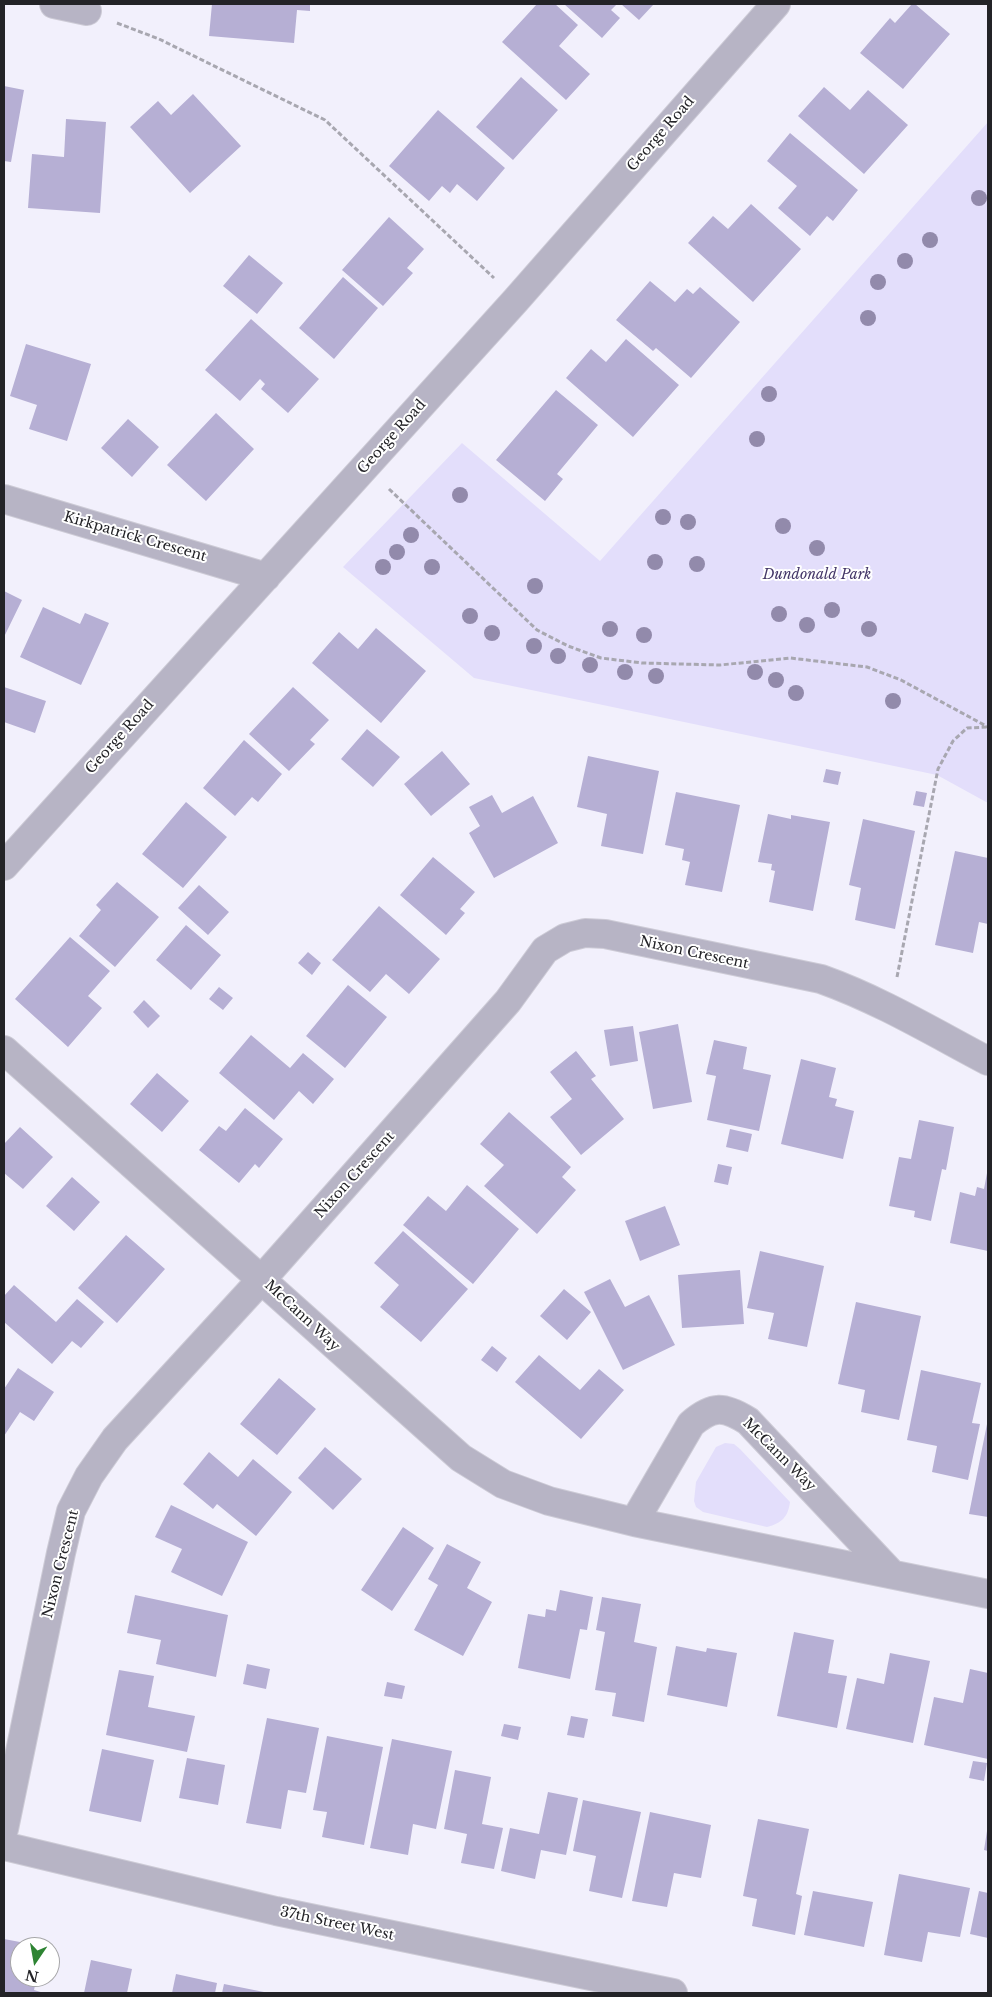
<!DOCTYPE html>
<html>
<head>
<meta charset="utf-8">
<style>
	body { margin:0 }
	#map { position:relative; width:992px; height:1997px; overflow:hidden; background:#f2f0fc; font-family:"Libre Baskerville",serif }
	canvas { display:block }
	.frame { position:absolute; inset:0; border:5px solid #232327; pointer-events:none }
	.north { position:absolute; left:10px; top:1937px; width:50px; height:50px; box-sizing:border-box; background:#fff; border:1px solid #a7a7a9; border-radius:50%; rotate:192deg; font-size:14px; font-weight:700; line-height:20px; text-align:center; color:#232327 }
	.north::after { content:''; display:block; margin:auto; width:18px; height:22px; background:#2e8433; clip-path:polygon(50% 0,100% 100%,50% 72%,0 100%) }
</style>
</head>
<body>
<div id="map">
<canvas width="992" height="1997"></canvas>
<div class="frame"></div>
<div class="north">N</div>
</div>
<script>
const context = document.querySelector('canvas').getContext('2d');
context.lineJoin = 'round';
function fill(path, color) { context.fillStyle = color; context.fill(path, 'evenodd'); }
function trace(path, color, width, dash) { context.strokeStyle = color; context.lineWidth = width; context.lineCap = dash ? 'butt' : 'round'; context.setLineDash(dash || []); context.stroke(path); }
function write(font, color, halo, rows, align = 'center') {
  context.font = font + ' "Libre Baskerville",serif'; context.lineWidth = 4; context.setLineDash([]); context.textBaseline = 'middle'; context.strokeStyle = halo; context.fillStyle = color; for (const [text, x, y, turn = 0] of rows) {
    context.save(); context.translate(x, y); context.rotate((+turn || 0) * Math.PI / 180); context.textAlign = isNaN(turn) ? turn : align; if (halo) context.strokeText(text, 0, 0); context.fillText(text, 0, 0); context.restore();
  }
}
const green = new Path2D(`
	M988,122V803L937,775L474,678L343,567L462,443L600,561Z
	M725,1443L734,1444L740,1449L790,1502C788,1517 782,1523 767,1527L703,1512L696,1507L694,1501L696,1482L716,1447Z`);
const building = new Path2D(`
	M212,4H310V11L297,10L294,43L209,36Z
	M537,4H555L578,25L559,46L590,74L566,100L502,42Z
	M564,4H617L611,10L620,18L602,38Z
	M621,4H654L639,20Z
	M912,4H915L950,34L903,89L860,53L890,18L895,23Z
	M521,77L558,110L513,160L476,127Z
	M4,86L24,90L11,162L4,161Z
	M824,87L850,110L868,90L908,125L864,174L798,116Z
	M193,94L241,146L190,193L130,127L158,101L171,115Z
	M438,110L505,168L477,201L457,184L450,193L442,186L429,201L389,166Z
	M66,119L106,122L100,213L28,208L32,154L64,157Z
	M790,133L858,190L833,221L827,216L810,236L778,208L797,186L767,161Z
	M751,204L801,249L753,302L688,243L713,216L728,229Z
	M389,217L424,249L407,268L413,273L383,306L342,270Z
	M249,255L283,283L257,314L223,286Z
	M343,277L378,308L334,359L299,328Z
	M650,281L675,302L687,289L693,294L700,287L740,322L691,378L656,348L653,351L616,320Z
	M251,319L319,379L288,413L261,389L265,384L260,379L240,401L205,370Z
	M626,339L679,385L633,437L566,378L591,349L606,362Z
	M26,344L91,364L67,441L29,429L37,405L10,396Z
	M556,390L598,425L557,474L563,479L545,501L496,460Z
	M216,413L254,449L206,501L167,465Z
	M128,419L159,447L132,477L101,448Z
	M4,591L22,600L4,637Z
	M43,607L80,624L85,613L109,623L81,685L20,657Z
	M376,628L426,671L381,723L312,663L339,632L358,649Z
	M4,687L46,701L35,733L4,722Z
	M293,687L329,720L310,740L315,744L289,771L249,734Z
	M367,729L400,757L373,787L341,759Z
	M244,740L282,774L258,802L252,797L235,816L203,788Z
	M442,751L470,784L431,816L404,784Z
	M588,756L659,771L643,854L601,846L607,814L577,807Z
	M826,769L841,772L838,785L823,782Z
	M916,791L927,793L924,807L913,805Z
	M676,792L740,805L722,892L685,885L690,862L682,860L684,849L665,845Z
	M492,795L502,813L533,796L558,843L494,878L469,833L480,826L469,807Z
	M186,802L227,837L183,888L142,854Z
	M768,814L791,819V815L830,822L813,911L769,902L775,871L771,870L772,864L758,862Z
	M863,819L915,831L895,929L855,920L861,888L849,885Z
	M955,851L988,858V924L979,922L973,953L935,945Z
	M433,857L475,892L460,909L465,913L446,935L400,895Z
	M117,882L159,917L115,967L79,936L101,910L96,905Z
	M199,885L229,912L208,935L178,908Z
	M379,906L440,959L409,994L386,974L370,992L332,960Z
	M186,925L221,955L191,990L156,960Z
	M70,937L110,971L88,996L102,1008L68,1047L15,999Z
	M308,952L321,963L312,975L298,963Z
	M348,985L387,1017L345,1068L306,1036Z
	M219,987L233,998L223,1010L209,999Z
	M144,1000L160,1016L148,1028L133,1012Z
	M678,1024L692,1102L653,1109L639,1032Z
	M633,1026L638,1061L610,1066L604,1030Z
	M251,1035L290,1068L303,1053L334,1079L313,1104L299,1091L274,1120L219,1073Z
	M714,1040L747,1047L743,1069L771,1075L759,1131L707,1120L716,1076L706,1074Z
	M576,1051L596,1076L591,1079L624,1119L581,1155L550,1117L572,1099L550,1072Z
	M801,1059L836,1068L829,1097L837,1099L835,1106L854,1111L843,1159L781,1144Z
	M157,1073L189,1101L162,1132L130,1104Z
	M245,1108L283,1139L259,1168L255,1164L239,1183L199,1150L219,1126L226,1131Z
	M509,1112L571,1167L562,1177L576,1190L537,1234L484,1186L504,1165L480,1144Z
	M919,1120L954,1127L946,1170L942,1169L931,1221L914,1217L915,1211L889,1206L899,1157L911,1159Z
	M20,1127L53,1157L23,1189L4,1173V1144Z
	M730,1129L752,1134L748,1152L726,1147Z
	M718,1164L732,1167L728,1185L714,1182Z
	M987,1173L988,1251L950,1243L960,1192L975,1196L977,1187L984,1189Z
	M72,1177L100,1202L74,1231L46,1206Z
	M467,1185L519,1229L473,1284L403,1225L428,1196L446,1211Z
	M665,1206L680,1245L640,1261L625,1221Z
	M403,1231L468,1289L421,1342L380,1307L399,1285L374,1263Z
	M126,1235L165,1269L117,1323L78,1288Z
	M760,1251L824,1266L807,1347L768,1339L774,1313L747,1308Z
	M740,1270L744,1324L682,1328L678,1275Z
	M610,1279L625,1307L649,1295L675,1345L623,1370L584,1292Z
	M14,1285L56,1322L77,1299L104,1322L81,1348L72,1341L52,1364L4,1322V1296Z
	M564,1289L591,1312L567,1340L540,1316Z
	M856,1302L921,1316L899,1420L861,1412L865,1390L838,1384Z
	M492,1346L507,1358L497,1372L481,1360Z
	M539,1355L580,1390L599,1369L624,1390L581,1439L515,1382Z
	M18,1368L54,1392L34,1421L20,1412L4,1436V1389Z
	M921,1370L981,1383L972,1423L980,1424L968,1480L932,1472L937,1446L907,1440Z
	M279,1378L316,1409L277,1455L240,1424Z
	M987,1424H988V1517L969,1514Z
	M325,1447L362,1479L333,1510L298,1478Z
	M209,1452L238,1477L253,1459L292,1492L256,1536L217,1504L213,1509L183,1484Z
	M171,1505L248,1542L222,1596L171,1572L182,1549L155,1537Z
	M403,1527L434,1548L392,1611L361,1590Z
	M447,1544L481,1562L467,1588L492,1602L463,1656L414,1630L438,1585L428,1579Z
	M560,1590L593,1597L587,1630L580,1629L570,1679L518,1668L528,1614L545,1617L546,1609L556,1611Z
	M135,1595L228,1615L216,1677L156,1664L161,1640L127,1633Z
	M602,1597L641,1604L634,1642L657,1647L644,1722L612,1716L616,1693L595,1690L605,1632L596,1630Z
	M794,1632L834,1640L828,1673L847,1676L837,1728L777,1716Z
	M676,1646L706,1652L707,1648L737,1653L727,1707L667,1695Z
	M890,1653L930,1661L913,1743L846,1729L857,1678L884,1684Z
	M247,1664L270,1669L266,1689L243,1684Z
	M970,1669L988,1673V1759L924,1745L934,1697L963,1703Z
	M119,1670L154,1676L148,1707L195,1716L187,1752L106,1735Z
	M387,1682L405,1686L402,1699L384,1696Z
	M571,1716L588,1719L584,1738L567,1735Z
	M267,1718L319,1728L306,1793L288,1790L281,1829L246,1823Z
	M504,1724L521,1727L518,1740L501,1736Z
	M327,1736L383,1747L364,1845L322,1837L327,1812L313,1810Z
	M392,1739L452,1751L436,1829L413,1824L408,1855L370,1848Z
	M102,1749L154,1760L141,1822L89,1811Z
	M187,1758L225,1765L218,1805L179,1798Z
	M973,1761L987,1763L984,1781L969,1778Z
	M455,1770L491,1777L482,1824L503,1828L494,1869L461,1863L467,1834L444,1829Z
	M548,1792L578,1798L566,1855L541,1850L535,1879L501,1871L510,1828L539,1834Z
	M583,1800L641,1812L622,1898L589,1891L596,1856L573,1851Z
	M650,1812L711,1825L701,1878L674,1873L667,1907L632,1901Z
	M758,1819L809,1829L796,1894L802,1896L795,1935L752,1926L757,1899L743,1896Z
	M987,1831H988V1851L984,1850Z
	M899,1874L970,1888L960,1937L928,1932L922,1962L884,1955Z
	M813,1891L873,1902L864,1947L804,1935Z
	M979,1891L988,1893V1938L970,1934Z
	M4,1939L41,1946L20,1947V1977H37L34,1990L44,1993H4Z
	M91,1960L132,1969L127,1993H84Z
	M176,1974L217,1983L215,1993H172Z
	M224,1984L264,1992V1993H222Z`);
const path = new Path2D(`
	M117,23L159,39L325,120L494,278
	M389,489L537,630L568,646L601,658L642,663L720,665L790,658L867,667L901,680L988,727
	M897,977L938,769L953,741L967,728L988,727`);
const minor = new Path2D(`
	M54,4L87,11
	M4,499L266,577
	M4,866L516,300L776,4
	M4,1050L461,1458L503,1484L549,1501L634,1522L988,1594
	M634,1522L691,1424C713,1405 724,1406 748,1421L892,1574
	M4,1829L61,1553L71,1511L89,1476L115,1439L262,1279L508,1001L545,950L565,938L585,933L605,934L821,979C880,1000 933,1032 988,1061
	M4,1846L276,1911L673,1993`);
const trees = [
	[979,198],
	[930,240],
	[905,261],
	[878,282],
	[868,318],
	[769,394],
	[757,439],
	[460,495],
	[663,517],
	[688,522],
	[783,526],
	[411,535],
	[817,548],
	[397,552],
	[655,562],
	[697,564],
	[383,567],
	[432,567],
	[535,586],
	[832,610],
	[779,614],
	[470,616],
	[807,625],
	[610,629],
	[869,629],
	[492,633],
	[644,635],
	[534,646],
	[558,656],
	[590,665],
	[625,672],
	[755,672],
	[656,676],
	[776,680],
	[796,693],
	[893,701]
];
const streetNames = [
	["George Road",661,134,-49],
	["George Road",392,437,-48],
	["Kirkpatrick Crescent",135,537,16],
	["George Road",120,737,-48],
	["Nixon Crescent",694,953,12],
	["Nixon Crescent",355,1175,-48],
	["McCann Way",302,1316,43],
	["McCann Way",779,1455,45],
	["Nixon Crescent",61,1564,-76],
	["37th Street West",337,1924,12]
];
const parkNames = [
	["Dundonald Park",817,575]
];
fill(green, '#e3defb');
fill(building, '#b6afd4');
trace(minor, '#cdcbd6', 30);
trace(path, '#a8a7b0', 3, [5, 2.5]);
trace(minor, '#b7b4c5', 28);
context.fillStyle = '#928aab';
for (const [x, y] of trees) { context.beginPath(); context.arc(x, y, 8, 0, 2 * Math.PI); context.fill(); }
write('14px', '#232327', '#fff', streetNames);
write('italic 14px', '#443768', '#fff', parkNames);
</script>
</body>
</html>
